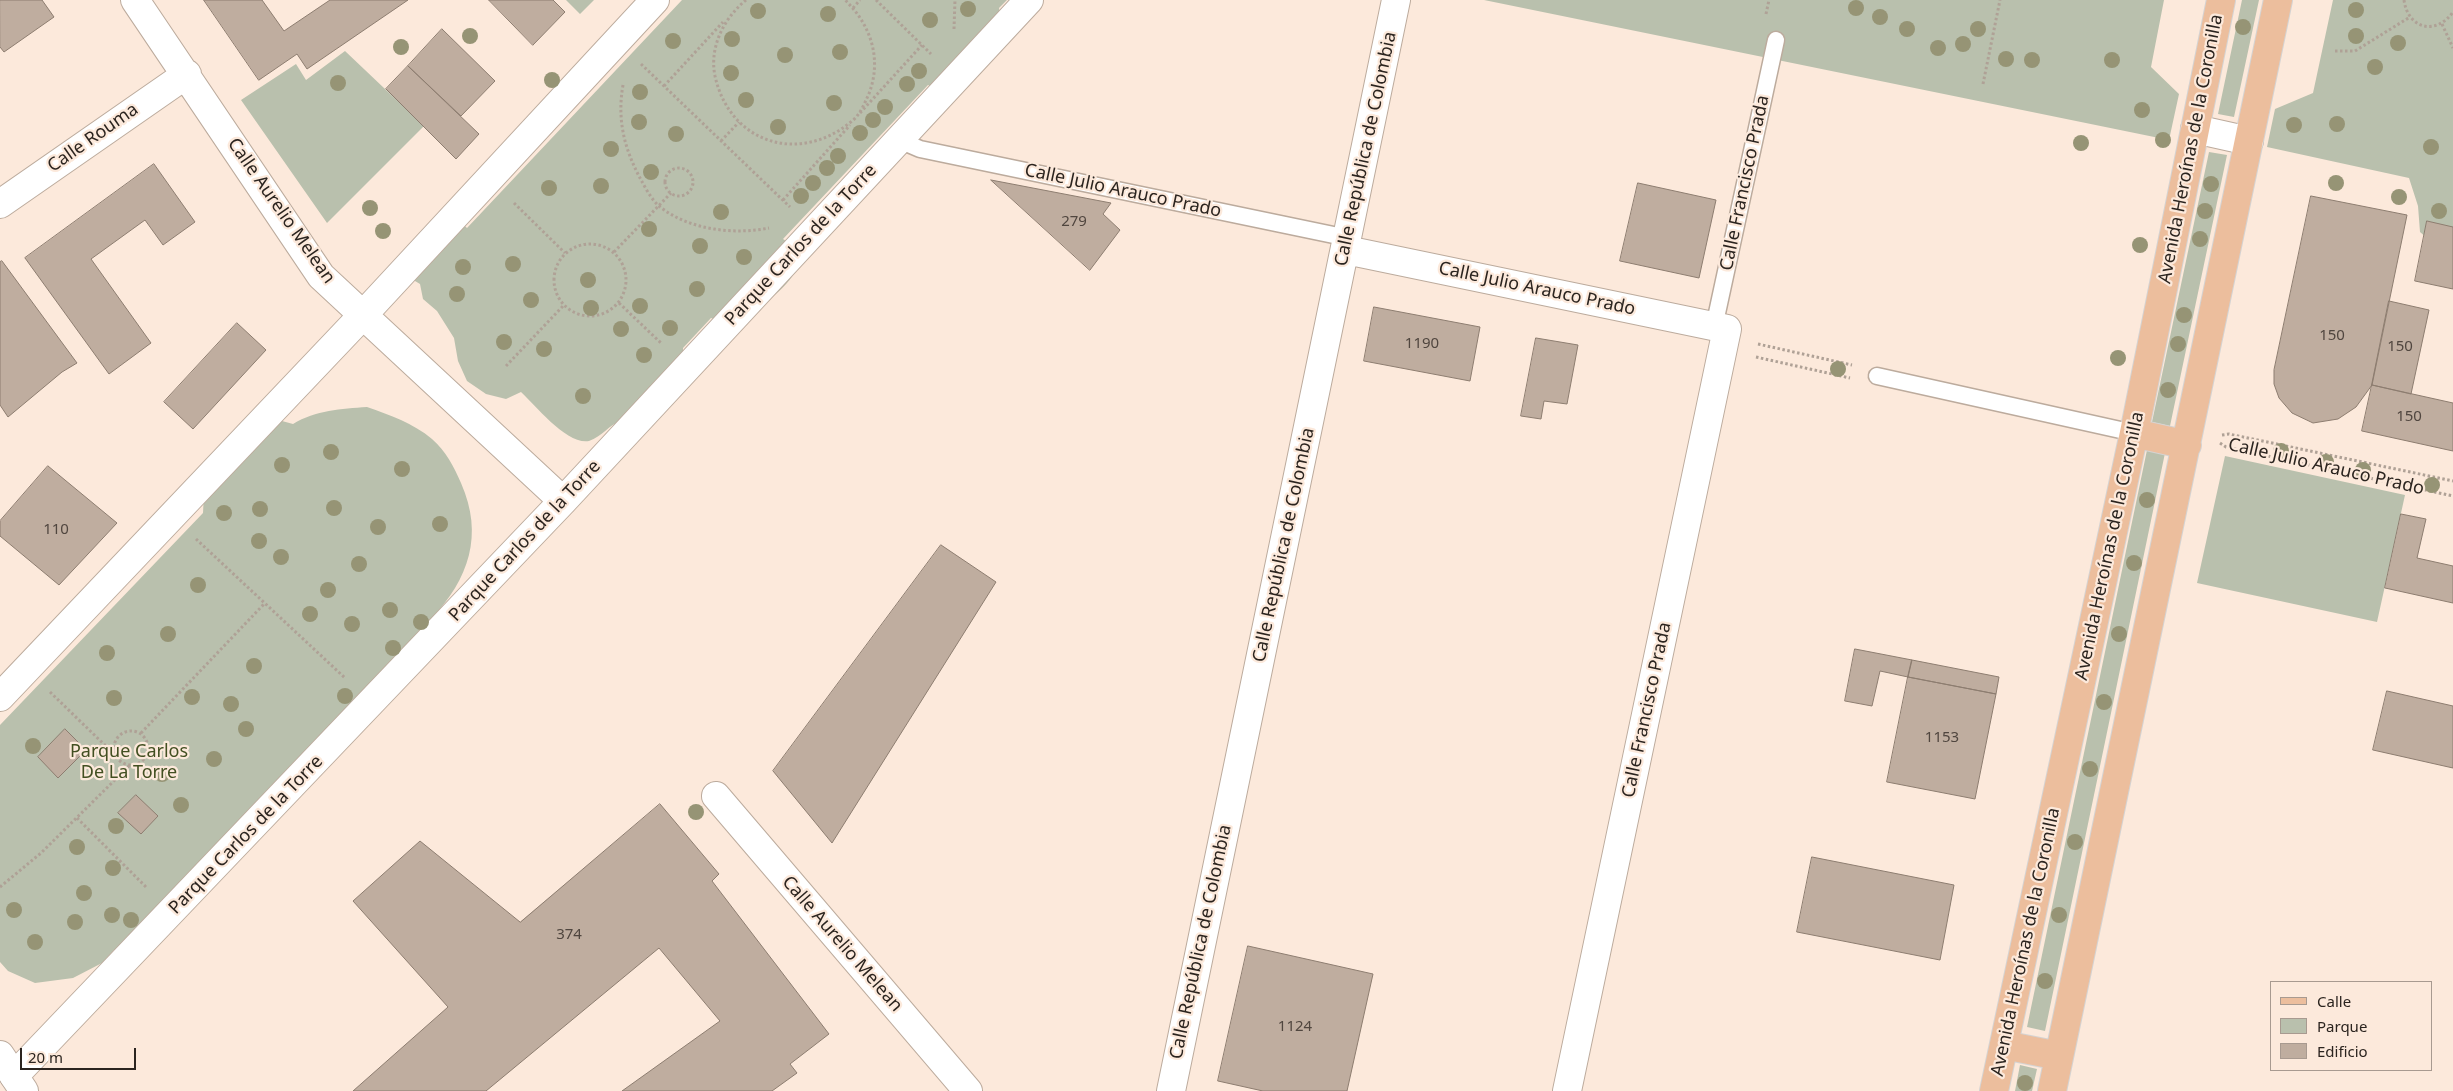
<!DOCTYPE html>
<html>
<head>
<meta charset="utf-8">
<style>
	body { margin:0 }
	#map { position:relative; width:2453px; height:1091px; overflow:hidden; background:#fce9db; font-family:"Noto Sans",sans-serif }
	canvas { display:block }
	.legend { position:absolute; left:2270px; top:981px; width:162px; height:90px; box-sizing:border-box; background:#fce9db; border:1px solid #a89a90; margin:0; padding:6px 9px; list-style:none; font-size:15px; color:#2b241f }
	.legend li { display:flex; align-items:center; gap:10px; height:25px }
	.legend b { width:25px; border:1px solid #a89a90 }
	.scale { position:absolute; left:20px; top:1048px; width:116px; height:22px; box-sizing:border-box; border:2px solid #2b241f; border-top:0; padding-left:6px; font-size:15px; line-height:18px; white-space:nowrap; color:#2b241f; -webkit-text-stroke:4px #fce9db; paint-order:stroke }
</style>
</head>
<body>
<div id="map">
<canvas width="2453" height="1091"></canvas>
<ul class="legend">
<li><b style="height:6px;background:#ecbe9d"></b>Calle</li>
<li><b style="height:14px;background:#b9c0ad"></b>Parque</li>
<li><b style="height:14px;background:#bfad9f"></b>Edificio</li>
</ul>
<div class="scale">20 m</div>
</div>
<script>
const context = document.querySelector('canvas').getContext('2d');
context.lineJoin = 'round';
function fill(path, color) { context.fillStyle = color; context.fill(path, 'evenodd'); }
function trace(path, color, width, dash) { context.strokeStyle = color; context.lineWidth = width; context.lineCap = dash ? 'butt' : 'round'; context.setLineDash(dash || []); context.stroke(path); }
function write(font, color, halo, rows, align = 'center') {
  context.font = font + ' "Noto Sans",sans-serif'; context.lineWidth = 4.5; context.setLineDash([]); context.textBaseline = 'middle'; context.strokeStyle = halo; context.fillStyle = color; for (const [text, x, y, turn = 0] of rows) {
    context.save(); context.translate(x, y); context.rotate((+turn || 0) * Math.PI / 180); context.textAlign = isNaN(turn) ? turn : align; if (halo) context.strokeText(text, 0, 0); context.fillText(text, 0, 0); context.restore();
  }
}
const green = new Path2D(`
	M566,0H594L580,14Z
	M682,0H1007L999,8L1000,13L936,89L928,85L783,239L789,243L797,258C796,262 796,269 794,273C784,294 733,329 711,318L683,348V356L622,421C609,424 602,437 589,441C567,445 536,406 521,392L506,399L486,394L467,381L458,361L454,338L437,311L423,299L420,284L415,281L401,264L462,223L467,228Z
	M1484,0H2164L2151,67L2179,94L2169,140Z
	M2242,0H2259L2234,117L2218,114Z
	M2333,0H2453V248L2435,245L2420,232L2418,206L2409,178L2267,147L2275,109L2313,93Z
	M345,51L424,126L327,223L241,100L296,64L306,80Z
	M2209,152L2227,155L2170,426L2152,422Z
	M367,407C390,415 413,423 432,439C446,451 454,467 461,483C484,535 469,579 431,619L436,625L397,666L388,664L251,807L245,853L120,952L114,950L102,963L73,978L35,983L8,971L0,962V725L203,513L204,493L256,442L282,421L293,424C316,410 341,409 367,407Z
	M2147,450L2165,453L2045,1031L2027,1027Z
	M2225,456L2405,495L2377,622L2197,583Z
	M2020,1065L2037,1069L2032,1091H2015Z`);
const building = new Path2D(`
	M0,0H42L54,17L4,52L0,47Z
	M204,0H262L284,31L330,0H408L307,69L297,54L259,80Z
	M489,0H553L565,12L533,45Z
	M442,29L495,81L461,116L408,66Z
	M408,66L479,134L456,159L386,89Z
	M154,164L195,222L163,245L145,220L91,259L151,343L109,374L25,258Z
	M991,180L1111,203L1103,214L1120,230L1090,270Z
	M1638,183L1716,200L1699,278L1620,261Z
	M2311,196L2407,215L2372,385L2356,407L2338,419L2313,423L2292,413L2279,398L2274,384V370Z
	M2427,221L2453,227V289L2415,281Z
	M2,261L77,363L62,372L8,417L0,405V262Z
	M2389,301L2429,310L2411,394L2372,385Z
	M1374,307L1480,327L1470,381L1364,361Z
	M237,323L266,350L193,429L164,402Z
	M1536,338L1578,345L1567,404L1544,401L1541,419L1521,416Z
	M2372,385L2453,403V451L2362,431Z
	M48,466L117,523L59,585L0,536V521Z
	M2401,514L2426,519L2417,558L2453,566V603L2385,588Z
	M941,545L996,582L832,843L773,771Z
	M1855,649L1912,660L1908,677L1880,671L1872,706L1845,701Z
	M1912,660L1999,677L1996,694L1908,677Z
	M1908,677L1996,694L1975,799L1887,782Z
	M2387,691L2453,706V768L2373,750Z
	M65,729L86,750L58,778L38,757Z
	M136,795L158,816L141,834L118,813Z
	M660,804L719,874L712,881L829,1034L790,1064L797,1073L772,1091H622L720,1021L659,948L486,1091H353L448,1007L353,901L420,841L520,922Z
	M1812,857L1954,885L1940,960L1797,932Z
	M1248,946L1373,974L1347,1091H1263L1218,1081Z`);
const path = new Path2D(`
	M746,0C724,18 709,47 715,76C730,144 800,165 852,121C860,115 864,104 868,96C883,60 871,25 845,0
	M876,0L931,54
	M2404,0C2408,29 2436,36 2453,12
	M853,8L860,0
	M1766,14L1769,0
	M2442,24L2453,48
	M954,29L955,0
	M2335,51H2355L2410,17
	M641,64L790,207
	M1983,84L2000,0
	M623,85C617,119 624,148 640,178C645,187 651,199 659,206C688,230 734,235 769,228
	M664,86L723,22
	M860,113L922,45
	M721,141L739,122
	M665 182a14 14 0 1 1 28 0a14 14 0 1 1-28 0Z
	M783,200L850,125
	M514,203L565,253
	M554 280a36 36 0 1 1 72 0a36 36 0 1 1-72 0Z
	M614,252L671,193
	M619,303L662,344
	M1758,344L1852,365
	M1756,357L1850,378
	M506,366L564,305
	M2222,435L2229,434L2453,481
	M2220,443L2226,447L2453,496
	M196,539L345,678
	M50,692L114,754
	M114 748a17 17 0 1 1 34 0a17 17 0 1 1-34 0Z
	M141,733L265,603
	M77,818L147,888
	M0,887L41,853L130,765`);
const lane = new Path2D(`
	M899,140L920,149L1348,238
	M1714,327L1776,40
	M1877,376L2134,433`);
const street = new Path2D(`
	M135,0L321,276L563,501
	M2195,129L2249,141
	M0,204L187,74
	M1346,250L1727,329L1567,1091
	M0,697L362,316L655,0
	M716,796L968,1091
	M14,1076L563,501L1029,0
	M1171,1091L1396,0`);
const secondary = new Path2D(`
	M0,1055L24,1091`);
const primary = new Path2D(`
	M2134,433L2187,445
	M2004,1045L2059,1056
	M1994,1091L2134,433L2221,0
	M2052,1091L2278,0`);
const trees = [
	[1856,8],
	[968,9],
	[2356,10],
	[758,11],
	[828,14],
	[1880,17],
	[930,20],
	[2243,27],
	[1907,29],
	[1978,29],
	[470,36],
	[2356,36],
	[732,39],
	[673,41],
	[2398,43],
	[1963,44],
	[401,47],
	[1938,48],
	[840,52],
	[785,55],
	[2006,59],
	[2032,60],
	[2112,60],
	[2375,67],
	[919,71],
	[731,73],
	[552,80],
	[338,83],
	[907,84],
	[640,92],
	[746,100],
	[834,103],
	[885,107],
	[2142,110],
	[873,120],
	[639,122],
	[2337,124],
	[2294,125],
	[778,127],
	[860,133],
	[676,134],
	[2163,140],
	[2081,143],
	[2431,147],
	[611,149],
	[838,156],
	[827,168],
	[651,172],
	[813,183],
	[2336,183],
	[2211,184],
	[601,186],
	[549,188],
	[801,196],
	[2399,197],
	[370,208],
	[2205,211],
	[2439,211],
	[721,212],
	[649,229],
	[383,231],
	[2200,239],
	[2140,245],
	[700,246],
	[744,257],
	[513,264],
	[463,267],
	[588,280],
	[697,289],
	[457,294],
	[531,300],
	[640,306],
	[591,308],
	[2184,315],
	[670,328],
	[621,329],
	[504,342],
	[2178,344],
	[544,349],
	[644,355],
	[2118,358],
	[1838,369],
	[2168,390],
	[583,396],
	[2281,451],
	[331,452],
	[2326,462],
	[282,465],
	[402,469],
	[2363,470],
	[2432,485],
	[2147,500],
	[334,508],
	[260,509],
	[224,513],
	[440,524],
	[378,527],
	[259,541],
	[281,557],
	[2134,563],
	[359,564],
	[198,585],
	[328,590],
	[390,610],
	[310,614],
	[421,622],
	[352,624],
	[168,634],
	[2119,634],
	[393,648],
	[107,653],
	[254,666],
	[345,696],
	[192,697],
	[114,698],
	[2104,702],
	[231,704],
	[246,729],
	[33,746],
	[214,759],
	[2090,769],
	[162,774],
	[181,805],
	[696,812],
	[116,826],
	[2075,842],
	[77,847],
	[113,868],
	[84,893],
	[14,910],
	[112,915],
	[2059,915],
	[131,920],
	[75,922],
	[35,942],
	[2045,981],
	[2025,1083]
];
const numberNames = [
	["279",1074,222],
	["150",2332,336],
	["1190",1422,344],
	["150",2400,347],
	["150",2409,417],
	["110",56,530],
	["1153",1942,738],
	["374",569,935],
	["1124",1295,1027]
];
const streetNames = [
	["Calle Rouma",93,138,-35],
	["Calle República de Colombia",1366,149,-78],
	["Avenida Heroínas de la Coronilla",2191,149,-79],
	["Calle Francisco Prada",1745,183,-78],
	["Calle Julio Arauco Prado",1123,191,12],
	["Calle Aurelio Melean",281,211,55],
	["Parque Carlos de la Torre",801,245,-47],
	["Calle Julio Arauco Prado",1537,289,12],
	["Calle Julio Arauco Prado",2326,467,13],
	["Parque Carlos de la Torre",525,541,-47],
	["Calle República de Colombia",1284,545,-78],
	["Avenida Heroínas de la Coronilla",2110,546,-78],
	["Calle Francisco Prada",1647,710,-78],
	["Parque Carlos de la Torre",246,835,-46],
	["Calle República de Colombia",1201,942,-78],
	["Avenida Heroínas de la Coronilla",2026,942,-78],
	["Calle Aurelio Melean",842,944,49]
];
const parkNames = [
	["Parque Carlos",129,752],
	["De La Torre",129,773]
];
fill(green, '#b9c0ad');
fill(building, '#bfad9f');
trace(building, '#8d7d70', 1);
trace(lane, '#bcab9d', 19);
trace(street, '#bcab9d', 30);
trace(secondary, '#bcab9d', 30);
trace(primary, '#d5d3d2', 30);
trace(path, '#afa196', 3, [2.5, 2.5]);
trace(lane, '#fff', 16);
trace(street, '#fff', 28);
trace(secondary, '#fff', 28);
trace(primary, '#ecbe9d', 28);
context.fillStyle = '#969475';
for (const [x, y] of trees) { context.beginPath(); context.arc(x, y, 8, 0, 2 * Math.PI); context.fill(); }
write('15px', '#50463f', null, numberNames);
write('18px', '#2b241f', '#fce9db', streetNames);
write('18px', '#424f21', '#fce9db', parkNames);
</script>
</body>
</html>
